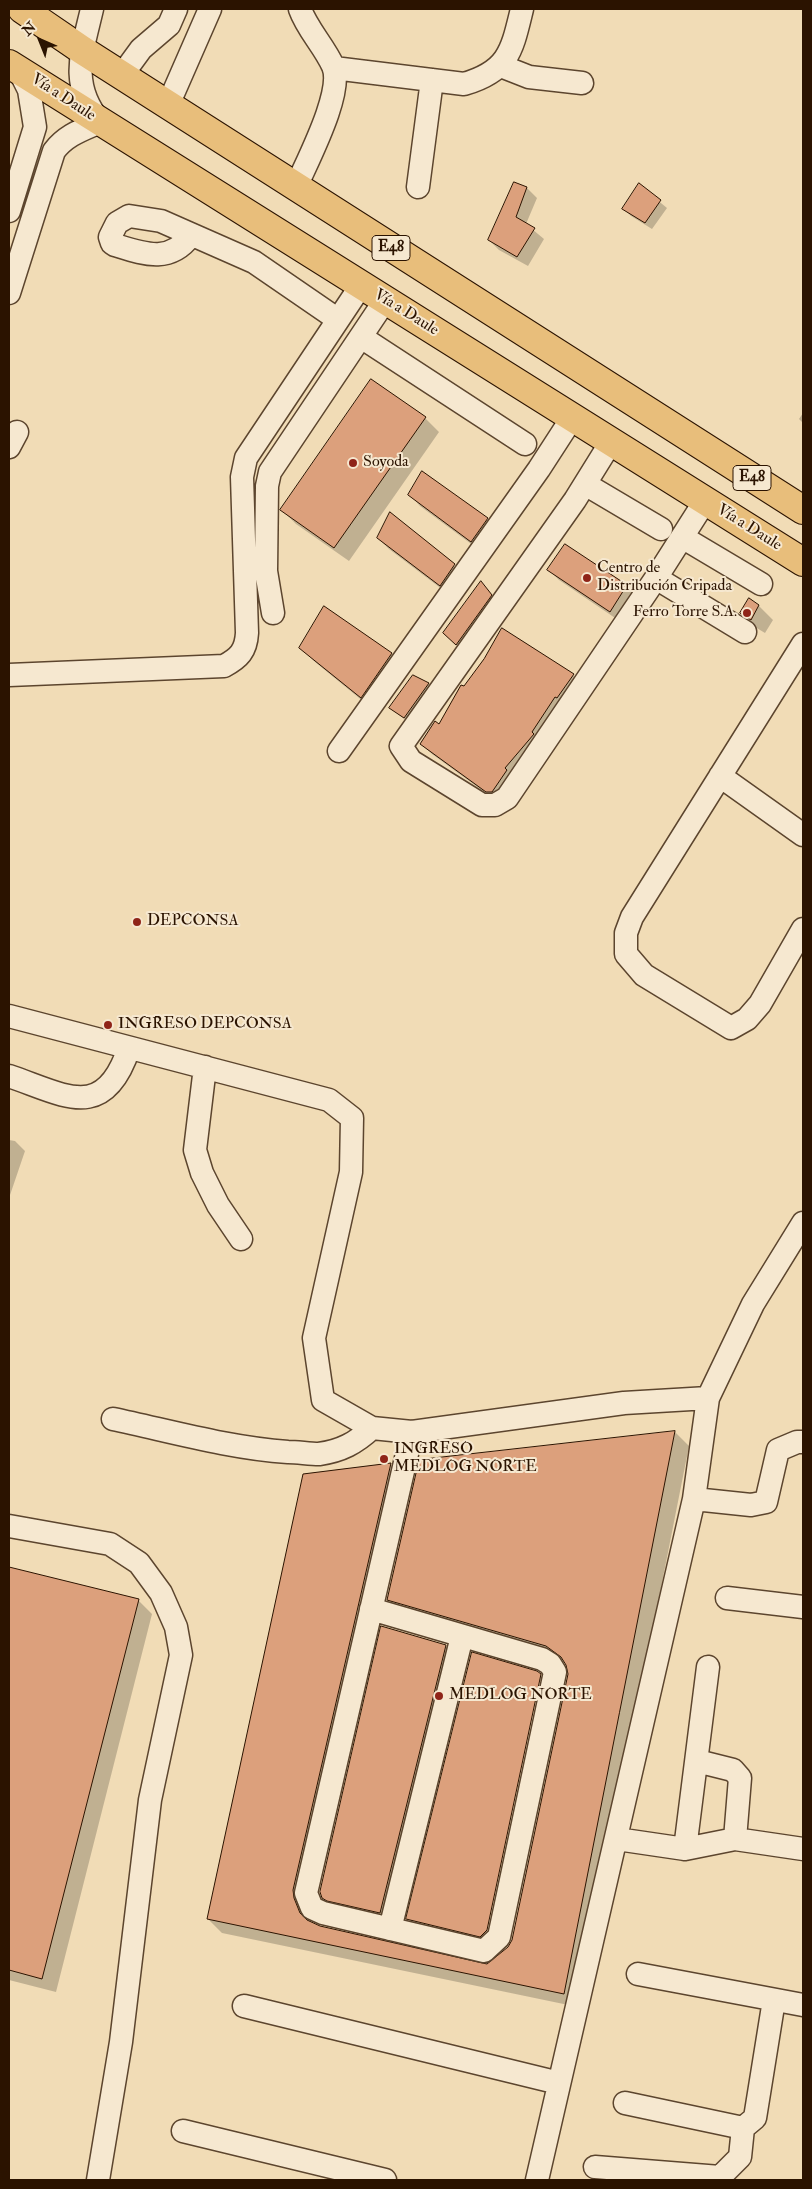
<!DOCTYPE html>
<html>
<head>
<meta charset="utf-8">
<style>
	body { margin:0 }
	#map { position:relative; width:812px; height:2189px; overflow:hidden; background:#f1dcb6; font-family:"IM FELL Double Pica",serif }
	canvas { display:block }
	.frame { position:absolute; inset:0; border:10px solid #2b1300; pointer-events:none }
	.north { position:absolute; left:15px; top:15px; width:50px; height:50px; -webkit-text-stroke:4px #f6e8d0; paint-order:stroke; rotate:316deg; font-size:14px; font-weight:700; line-height:20px; text-align:center; color:#2b1300 }
	.north::after { content:''; display:block; margin:auto; width:18px; height:22px; background:#2b1300; clip-path:polygon(50% 0,100% 100%,50% 72%,0 100%) }
</style>
</head>
<body>
<div id="map">
<canvas width="812" height="2189"></canvas>
<div class="frame"></div>
<div class="north">N</div>
</div>
<script>
const context = document.querySelector('canvas').getContext('2d');
context.lineJoin = 'round';
function fill(path, color) { context.fillStyle = color; context.fill(path, 'evenodd'); }
function trace(path, color, width, dash) { context.strokeStyle = color; context.lineWidth = width; context.lineCap = dash ? 'butt' : 'round'; context.setLineDash(dash || []); context.stroke(path); }
function write(font, color, halo, rows, align = 'center') {
  context.font = font + ' "IM FELL Double Pica",serif'; context.lineWidth = 4; context.setLineDash([]); context.textBaseline = 'middle'; context.strokeStyle = halo; context.fillStyle = color; for (const [text, x, y, turn = 0] of rows) {
    context.save(); context.translate(x, y); context.rotate((+turn || 0) * Math.PI / 180); context.textAlign = isNaN(turn) ? turn : align; if (halo) context.strokeText(text, 0, 0); context.fillText(text, 0, 0); context.restore();
  }
}
const shadow = new Path2D(`
	M515,184L527,188L537,198L526,224L544,239L528,266L499,250L489,240Z
	M639,185L667,208L652,229L631,216L624,209Z
	M803,413V423L799,419Z
	M425,418L439,432L349,561L296,524L282,510Z
	M422,473L487,519L498,530L482,552L420,506L410,495Z
	M390,514L465,576L451,596L389,549L378,538Z
	M565,546L627,586L637,597L621,622L559,580L549,570Z
	M481,583L501,607L467,655L455,644Z
	M749,600L759,606L773,620L765,633L755,627L741,613Z
	M325,608L392,654L406,668L375,711L315,662L301,648Z
	M573,675L583,686L498,802L432,754L422,744L439,726Z
	M413,676L429,684L435,691L411,724L390,708Z
	M9,1140L15,1141L25,1151L9,1198Z
	M675,1432L689,1446L578,2007L222,1933L208,1919L304,1475L391,1465L405,1479L307,1913L312,1924L319,1927L487,1965L509,1947L513,1940L569,1674L567,1665L561,1660L402,1614L388,1600L420,1461Z
	M9,1568L138,1600L152,1614L56,1992L9,1980Z
	M446,1646L460,1660L394,1926L338,1912L323,1898Z
	M540,1675L555,1690L501,1944L421,1933L407,1919ZM538,1681H541L487,1937L484,1936Z`);
const building = new Path2D(`
	M514,182L527,187L516,217L535,228L517,257L488,240Z
	M639,183L661,200L645,223L622,209Z
	M371,379L426,417L334,548L280,510Z
	M422,471L488,518L471,542L408,495Z
	M390,512L455,564L440,586L377,538Z
	M565,544L627,585L610,612L547,570Z
	M481,581L492,595L456,645L443,633Z
	M749,598L759,605L751,620L740,613Z
	M324,606L392,653L361,698L299,648Z
	M502,628L574,674L557,698L555,697L532,732L534,734L505,768L507,770L492,792H486L420,744L435,721L439,724L461,685L464,686L484,659Z
	M413,675L429,683L404,718L389,708Z
	M675,1431L564,1994L207,1919L303,1474L391,1463L293,1890L294,1898L300,1913L307,1920L320,1926L487,1964L508,1947L512,1940L568,1674L566,1665L561,1657L546,1646L387,1600L419,1460Z
	M9,1567L139,1599L42,1979L9,1970Z
	M381,1626L446,1645L380,1913L327,1901L322,1898L320,1892Z
	M472,1652L537,1671L541,1674L487,1930L480,1937L406,1919Z`);
const minor = new Path2D(`
	M501,66L529,77L582,83
	M334,68L464,84C509,71 512,50 522,9
	M122,75L141,49L169,25L176,9
	M168,105L210,9
	M296,187C307,161 344,92 333,66C324,46 307,29 300,9
	M418,187L432,80
	M9,211L35,127L29,90L19,70
	M191,235C170,264 144,254 115,245L112,243L110,237L117,223L129,216L161,221L254,262L337,319
	M9,293L54,151C66,135 82,130 100,122C69,84 82,52 92,9
	M361,337L525,444
	M611,442L575,500L401,746L411,761L482,805H495L507,798L656,578L705,501
	M9,447L17,432
	M585,484L661,529
	M682,537L761,584
	M656,578L745,632
	M273,613L266,571L267,486L270,472L386,299
	M803,644L632,917L626,933V954L644,975L731,1028L747,1019L760,1004L803,929
	M9,675L224,666C239,658 246,651 247,633L242,477L246,458L362,284
	M339,751L539,469L572,418
	M720,776L803,835
	M9,1016L329,1100L352,1118L351,1172L314,1338L323,1400L372,1428L412,1432L624,1403L708,1398
	M205,1067L195,1150L202,1173L218,1205L241,1239
	M9,1076C65,1095 104,1123 129,1048
	M113,1419C170,1431 229,1448 288,1452C298,1452 309,1454 319,1454C341,1451 356,1443 372,1428
	M694,1499L751,1505L766,1502L778,1450L797,1442H803
	M9,1526L110,1544L139,1563L161,1593L176,1627L181,1655L150,1800L121,2042L98,2180
	M727,1598L803,1607
	M371,1609L542,1659L550,1664L555,1672L499,1937L484,1951L323,1913L312,1908L306,1893L412,1432
	M697,1761L733,1770L740,1778L735,1839
	M617,1839L685,1849L735,1839L803,1849
	M685,1849L708,1667
	M390,1929L462,1636
	M638,1974L803,2005
	M244,2006L559,2083
	M625,2103L743,2128L755,2118L774,2000
	M183,2131L385,2180
	M595,2167L720,2177L740,2157L743,2128
	M537,2180L694,1499L708,1398L753,1304L803,1223`);
const highway = new Path2D(`
	M22,9L82,50L803,510
	M9,64L803,562`);
const markers = [
	[353,463,5,"#8f2418"],
	[587,578,5,"#8f2418"],
	[747,613,5,"#8f2418"],
	[137,922,5,"#8f2418"],
	[108,1025,5,"#8f2418"],
	[384,1459,5,"#8f2418"],
	[439,1696,5,"#8f2418"]
];
const shields = [
	[391,248,38],
	[752,478,38]
];
const shieldNames = [
	["E48",391,248],
	["E48",752,478]
];
const streetNames = [
	["Vía a Daule",63,98,33],
	["Vía a Daule",406,313,32],
	["Vía a Daule",749,528,32]
];
const poiNames = [
	["Soyoda",363,463],
	["Centro de",597,569],
	["Distribución Cripada",597,587],
	["Ferro Torre S.A.",737,613,"right"],
	["DEPCONSA",147,922],
	["INGRESO DEPCONSA",118,1025],
	["INGRESO",394,1450],
	["MEDLOG NORTE",394,1468],
	["MEDLOG NORTE",449,1696]
];
fill(shadow, '#0003');
fill(building, '#dca07c');
trace(building, '#2b1300', 1);
trace(minor, '#5c452e', 25);
trace(highway, '#2b1300', 30);
trace(minor, '#f6e8d0', 22);
trace(highway, '#e8be7b', 28);
for (const [x, y, r, color] of markers) { const dot = new Path2D(); dot.arc(x, y, r, 0, 2 * Math.PI); context.fillStyle = color; context.fill(dot); trace(dot, '#f6e8d0', 2); }
for (const [x, y, w] of shields) { const box = new Path2D(); box.roundRect(x - w / 2, y - 12.5, w, 25, 4); context.fillStyle = '#f6e8d0'; context.fill(box); trace(box, '#2b1300', 1); }
write('bold 15px', '#2b1300', null, shieldNames);
write('16px', '#2b1300', '#f6e8d0', streetNames);
write('16px', '#2b1300', '#f6e8d0', poiNames, 'left');
</script>
</body>
</html>
